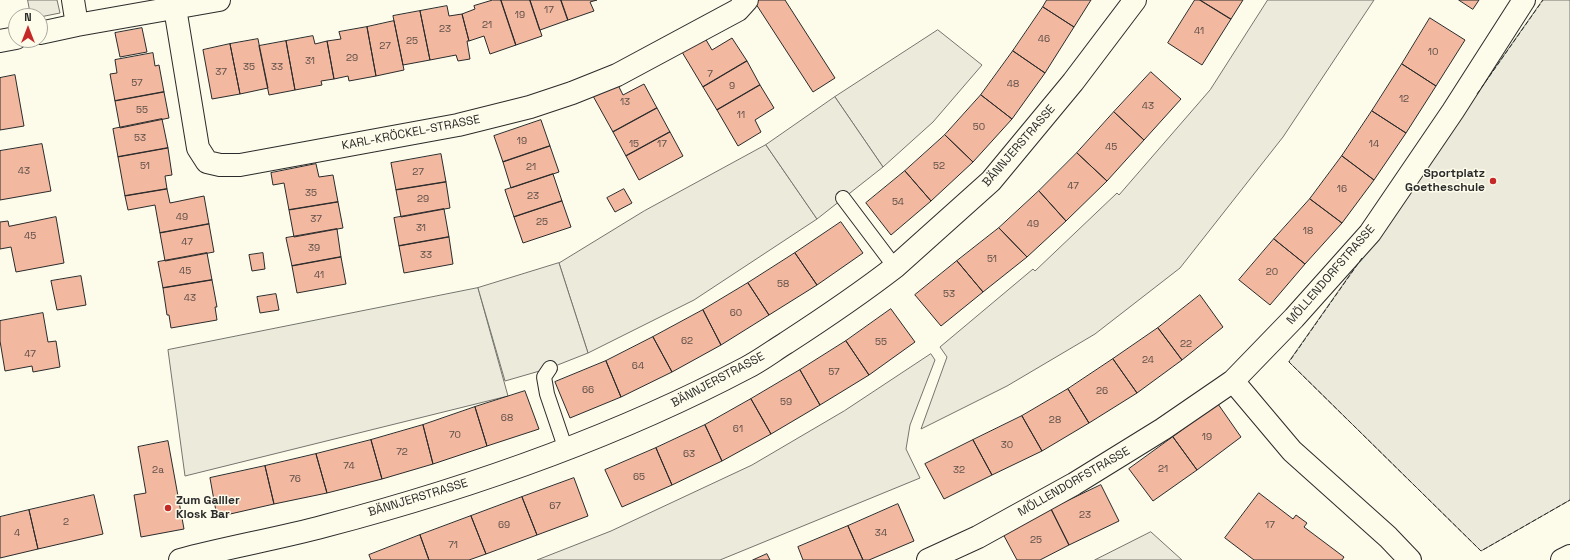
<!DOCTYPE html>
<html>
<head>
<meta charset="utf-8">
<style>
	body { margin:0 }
	#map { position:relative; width:1570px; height:560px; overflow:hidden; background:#fdfbea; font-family:"Space Grotesk",sans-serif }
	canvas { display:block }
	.north { position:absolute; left:8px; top:8px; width:40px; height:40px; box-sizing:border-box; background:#fdfbea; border:1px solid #a9a89e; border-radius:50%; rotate:0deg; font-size:11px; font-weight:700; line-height:16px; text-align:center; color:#2b2b2b }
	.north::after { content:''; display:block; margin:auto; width:14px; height:18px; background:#c62828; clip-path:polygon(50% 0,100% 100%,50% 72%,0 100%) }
</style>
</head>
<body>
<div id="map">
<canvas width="1570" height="560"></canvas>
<div class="north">N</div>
</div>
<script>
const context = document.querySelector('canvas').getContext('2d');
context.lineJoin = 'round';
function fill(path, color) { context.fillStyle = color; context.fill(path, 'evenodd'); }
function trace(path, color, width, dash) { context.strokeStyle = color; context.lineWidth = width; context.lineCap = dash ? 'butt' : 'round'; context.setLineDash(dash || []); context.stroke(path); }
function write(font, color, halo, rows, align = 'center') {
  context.font = font + ' "Space Grotesk",sans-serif'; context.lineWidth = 3; context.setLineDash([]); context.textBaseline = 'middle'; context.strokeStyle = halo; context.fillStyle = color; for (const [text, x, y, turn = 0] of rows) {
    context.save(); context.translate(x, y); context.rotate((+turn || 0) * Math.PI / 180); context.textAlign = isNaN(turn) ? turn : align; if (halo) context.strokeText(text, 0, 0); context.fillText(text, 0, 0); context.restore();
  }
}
const green = new Path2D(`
	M1268,0H1374L1283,137L1180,268L1095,334L1007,386L921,429L947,357L940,347L1033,269L1035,271L1117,193L1119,195L1210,90Z
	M1543,0H1570V500L1481,551L1289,362Z
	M938,30L982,65L933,122L883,167L835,97Z
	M766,145L817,219L694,300L588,353L559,263L644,211Z
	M478,288L508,396L185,476L168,350Z
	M931,354L935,360L910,425L906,449L920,478L720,560H537L611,531L752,465L844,411Z
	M1151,532L1182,560H1095Z`);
const parking = new Path2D(`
	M28,0H57L60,13L40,17L31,16Z
	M835,97L883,167L817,219L766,145Z
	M559,263L588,353L550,368L505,381L478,288Z`);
const building = new Path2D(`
	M493,0H501L516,45L490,54L484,36L469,41L462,14L475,9L474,6Z
	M501,0H530L542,36L516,45Z
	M530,0H561L568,20L540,30Z
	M561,0H597L590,2L594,11L568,20Z
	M755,0H785L835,78L813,92L754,1Z
	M1047,0H1091L1074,27L1043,7Z
	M1195,0H1200L1231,19L1202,65L1168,43Z
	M1200,0H1243L1231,19Z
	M1459,0H1479L1473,9Z
	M447,6L449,16L462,14L469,41H467L470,59L458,61L456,55L430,60L420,11Z
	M1043,7L1074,27L1045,73L1013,51Z
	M420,11L430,60L403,65L393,16Z
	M1430,18L1465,40L1436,86L1402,64Z
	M394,21L404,70L376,76L367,27Z
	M367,27L376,76L349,81L348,76L334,79L327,41L341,39L339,32Z
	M142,28L147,52L120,57L115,33Z
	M313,36L315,44L327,41L334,79L321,81L322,85L295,90L286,41Z
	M705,38L712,50L732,38L747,61L703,87L682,52Z
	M258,39L268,88L240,94L230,44Z
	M286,41L295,90L269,95L259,46Z
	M230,44L240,94L212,99L203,50Z
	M1013,51L1045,73L1012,119L981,95Z
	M153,53L155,66L159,65L164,92L115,101L110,74L117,73L115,60Z
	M747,61L760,85L717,110L703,87Z
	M1402,64L1436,86L1406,133L1372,111Z
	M1151,72L1181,99L1144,140L1114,112Z
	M15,75L24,126L0,130V78Z
	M617,83L623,95L644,84L657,108L613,132L593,96Z
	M760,85L774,108L755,120L761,132L738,146L717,110Z
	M164,92L169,118L120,128L115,101Z
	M981,95L1012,119L973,162L945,135Z
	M657,108L670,132L626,156L613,132Z
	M1372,111L1406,133L1374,180L1342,156Z
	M1114,112L1144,140L1107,181L1077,153Z
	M162,119L168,148L118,157L113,129Z
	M541,120L550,146L503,162L494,136Z
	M670,132L683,156L639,180L626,156Z
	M945,135L973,162L931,201L905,171Z
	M42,144L51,191L0,200V151Z
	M550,146L559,172L511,188L503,162Z
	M168,148L172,175L165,176L167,189L125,196L118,157Z
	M1077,153L1107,181L1066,221L1039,191Z
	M441,154L446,182L396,190L391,163Z
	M1342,156L1374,180L1342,223L1310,199Z
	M316,164L319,177L333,175L338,202L289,210L284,183L273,185L271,173Z
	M905,171L931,201L891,235L866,203Z
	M553,174L562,201L514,217L505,190Z
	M446,182L450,208L401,217L396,190Z
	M167,189L170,203L204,196L209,224L160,233L155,205L128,210L125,196Z
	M624,189L632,203L615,212L607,198Z
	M1039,191L1066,221L1027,257L999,228Z
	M1310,199L1342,223L1305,264L1274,239Z
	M562,201L571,227L523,243L514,217Z
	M338,202L343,228L294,237L289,210Z
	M444,209L449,237L399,246L394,218Z
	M56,217L64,263L16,272L11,247L0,249V222L8,221L9,226Z
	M841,222L863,253L817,285L795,253Z
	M209,224L214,252L165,261L160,233Z
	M999,228L1027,257L983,292L957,261Z
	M337,229L341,257L292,266L286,238Z
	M449,237L453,264L404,273L399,246Z
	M1274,239L1305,264L1270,305L1239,280Z
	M207,253L212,280L163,288L158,262Z
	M263,253L265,269L252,271L249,255Z
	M795,253L817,285L769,315L748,283Z
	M341,257L346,284L297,293L292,266Z
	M957,261L983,292L941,326L915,295Z
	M81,276L86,305L57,310L51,281Z
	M212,280L217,307H215L217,320L171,328L169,315H167L163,288Z
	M748,283L769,315L721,345L703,310Z
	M276,294L279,310L260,313L257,297Z
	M1200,295L1223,327L1182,360L1158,328Z
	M891,309L915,342L869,375L846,341Z
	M703,310L721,345L672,372L653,337Z
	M43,313L48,342L56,341L60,367L33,372L32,366L5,371L0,341V321Z
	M1158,328L1182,360L1137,393L1113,359Z
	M653,337L672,372L621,397L606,361Z
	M846,341L869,375L820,405L800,370Z
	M1113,359L1137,393L1089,423L1068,389Z
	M606,361L621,397L570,418L555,382Z
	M800,370L820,405L771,434L751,399Z
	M1068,389L1089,423L1042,451L1022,416Z
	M525,391L539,429L487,446L475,407Z
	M751,399L771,434L722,461L705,425Z
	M1218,404L1241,437L1197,470L1173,437Z
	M475,407L487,446L433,464L423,425Z
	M1022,416L1042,451L992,475L973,440Z
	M423,425L433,464L382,479L371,440Z
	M705,425L722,461L672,485L656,448Z
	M1173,437L1197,470L1153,501L1129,469Z
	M371,440L382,479L327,493L316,454Z
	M973,440L992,475L944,499L925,464Z
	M168,441L184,529L141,537L134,495L146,493L138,447Z
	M656,448L672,485L622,507L605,470Z
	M316,454L327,493L274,504L265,466Z
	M265,466L274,504L217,517L210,478Z
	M574,478L588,516L537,535L522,497Z
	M1101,485L1119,521L1069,545L1051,509Z
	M1259,493L1293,519L1296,515L1307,523L1304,527L1344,557L1342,560H1254L1225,538Z
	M94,495L103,534L38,549L29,510Z
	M522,497L537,535L486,554L471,516Z
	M898,504L914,541L869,560H863L848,526Z
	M1051,509L1069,545L1040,560H1017L1003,534Z
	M29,510L38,549L0,558V517Z
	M471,516L486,554L469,560H429L420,535Z
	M848,526L863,560H803L798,547Z
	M420,535L429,560H371L369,555Z
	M767,554L770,560H753Z`);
const lane = new Path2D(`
	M843,198L895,267
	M550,368L544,377L547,394L566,450`);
const street = new Path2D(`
	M73,0L77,25
	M175,8L198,148L207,162L220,165H240L458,125L530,107L572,93L617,75L738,10L747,0
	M40,33L77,25L219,0
	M0,41L16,38
	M1233,381L1292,451L1388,537L1410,560
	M180,560C228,547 277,539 325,526C470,488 613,438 746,368C760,361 773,351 786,343C823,319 860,294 895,267L991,181L1073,82L1135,0
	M928,560L978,537L1074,484L1163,429L1233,381L1294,318L1370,233L1453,111L1524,0
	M1562,560L1570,556`);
const fence = new Path2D(`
	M1477,94L1543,0
	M1362,258L1289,362L1481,551L1570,500`);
const markers = [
	[1493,181,4,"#c62828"],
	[168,508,4,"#c62828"]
];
const numberNames = [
	["17",549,10],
	["19",520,15],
	["21",487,25],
	["23",445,29],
	["41",1199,31],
	["46",1044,39],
	["25",412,41],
	["27",385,46],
	["10",1433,52],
	["29",352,58],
	["31",310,61],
	["35",249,67],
	["33",277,67],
	["37",221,72],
	["7",710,74],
	["57",137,83],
	["48",1013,84],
	["9",732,86],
	["12",1404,99],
	["13",625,102],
	["43",1148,106],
	["55",142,110],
	["11",741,115],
	["50",979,127],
	["53",140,138],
	["19",522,141],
	["15",634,144],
	["17",662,144],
	["14",1374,144],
	["45",1111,147],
	["51",145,166],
	["52",939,166],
	["21",531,167],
	["43",24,171],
	["27",418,172],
	["47",1073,186],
	["16",1342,189],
	["35",311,193],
	["23",533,196],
	["29",423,199],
	["54",898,202],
	["49",182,217],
	["37",316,219],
	["25",542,222],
	["49",1033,224],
	["31",421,228],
	["18",1308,231],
	["45",30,236],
	["47",187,242],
	["39",314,248],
	["33",426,255],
	["51",992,259],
	["45",185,271],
	["20",1272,272],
	["41",319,275],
	["58",783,284],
	["53",949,294],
	["43",190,298],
	["60",736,313],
	["62",687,341],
	["55",881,342],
	["22",1186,344],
	["47",30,354],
	["24",1148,360],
	["64",638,366],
	["57",834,372],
	["66",588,390],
	["26",1102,391],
	["59",786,402],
	["68",507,418],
	["28",1055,420],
	["61",738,429],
	["70",455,435],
	["19",1207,437],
	["30",1007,445],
	["72",402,452],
	["63",689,454],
	["74",349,466],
	["21",1163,469],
	["2a",158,470],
	["32",959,470],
	["65",639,477],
	["76",295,479],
	["67",555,506],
	["23",1085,515],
	["2",66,522],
	["69",504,525],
	["17",1270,525],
	["4",17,533],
	["34",881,533],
	["25",1036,540],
	["71",453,545]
];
const streetNames = [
	["KARL-KRÖCKEL-STRASSE",411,133,-11],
	["BÄNNJERSTRASSE",1019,146,-49],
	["MÖLLENDORFSTRASSE",1331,275,-49],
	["BÄNNJERSTRASSE",718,380,-28],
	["MÖLLENDORFSTRASSE",1074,482,-30],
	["BÄNNJERSTRASSE",418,498,-17]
];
const poiNames = [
	["Sportplatz",1485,174],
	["Goetheschule",1485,188],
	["Zum Gallier",176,501,"left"],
	["Kiosk Bar",176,515,"left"]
];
fill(green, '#ecebdb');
trace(green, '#74746e', 1);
fill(parking, '#eceadb');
trace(parking, '#74746e', 1);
fill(building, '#f2b8a0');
trace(building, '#2b2b2b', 1);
trace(lane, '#2b2b2b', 16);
trace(street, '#2b2b2b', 24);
trace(lane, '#fdfbea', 14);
trace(street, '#fdfbea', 22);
trace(fence, '#2b2b2b', 1, [5, 2]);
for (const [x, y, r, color] of markers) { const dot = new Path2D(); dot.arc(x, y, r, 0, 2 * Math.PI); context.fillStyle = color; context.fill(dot); trace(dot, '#fdfbea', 1.5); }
write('10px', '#5d4e48', null, numberNames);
write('12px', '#2b2b2b', '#fdfbea', streetNames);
write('bold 12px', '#2b2b2b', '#fdfbea', poiNames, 'right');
</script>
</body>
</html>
